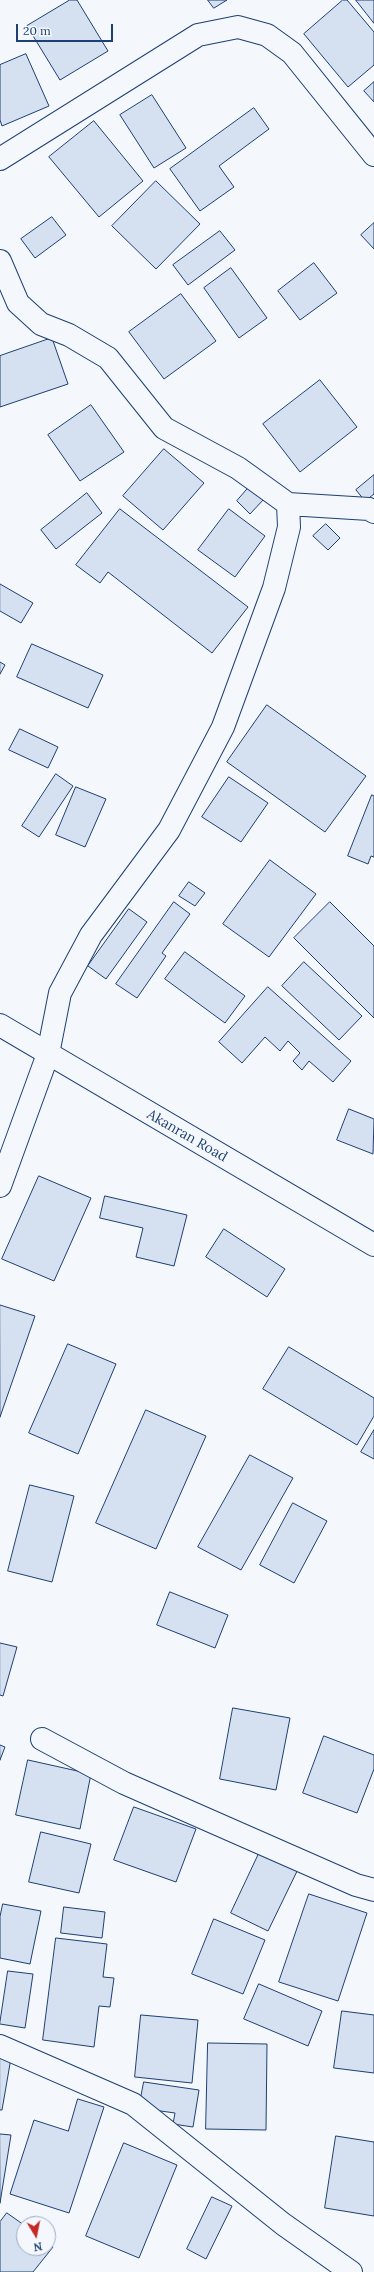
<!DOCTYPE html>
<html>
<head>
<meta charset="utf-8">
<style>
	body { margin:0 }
	#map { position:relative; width:374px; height:2272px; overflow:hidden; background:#f4f7fb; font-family:Lora,serif }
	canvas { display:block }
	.north { position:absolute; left:16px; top:2216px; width:40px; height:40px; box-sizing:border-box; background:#f4f7fb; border:1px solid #9eadc5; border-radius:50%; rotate:170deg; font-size:11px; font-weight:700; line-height:16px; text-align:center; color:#1d3f73 }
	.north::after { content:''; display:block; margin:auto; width:14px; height:18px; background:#c62828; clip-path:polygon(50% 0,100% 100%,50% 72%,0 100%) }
	.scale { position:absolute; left:16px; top:24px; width:97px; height:18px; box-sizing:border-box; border:2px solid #1d3f73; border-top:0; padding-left:5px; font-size:12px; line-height:14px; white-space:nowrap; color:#1d3f73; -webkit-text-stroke:3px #f4f7fb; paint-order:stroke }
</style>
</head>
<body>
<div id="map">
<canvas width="374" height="2272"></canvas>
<div class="north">N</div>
<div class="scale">20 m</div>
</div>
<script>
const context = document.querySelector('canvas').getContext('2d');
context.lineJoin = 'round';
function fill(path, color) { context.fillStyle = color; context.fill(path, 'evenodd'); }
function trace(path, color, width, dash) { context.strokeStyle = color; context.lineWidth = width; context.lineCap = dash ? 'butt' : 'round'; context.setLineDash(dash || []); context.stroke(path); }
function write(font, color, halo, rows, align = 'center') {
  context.font = font + ' Lora,serif'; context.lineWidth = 3; context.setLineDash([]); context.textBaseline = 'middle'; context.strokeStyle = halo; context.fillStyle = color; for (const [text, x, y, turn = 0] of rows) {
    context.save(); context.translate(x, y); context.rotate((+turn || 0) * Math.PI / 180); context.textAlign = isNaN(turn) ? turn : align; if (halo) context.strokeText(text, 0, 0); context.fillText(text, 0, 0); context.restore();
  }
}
const building = new Path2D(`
	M70,0H77L108,51L60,80L27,26Z
	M208,0H227L214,8Z
	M343,0H347L374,32V65L348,87L304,34Z
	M356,0H374V23Z
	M26,54L49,106L2,126L0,120V65Z
	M374,82V102L364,91Z
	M152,95L186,148L154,168L120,115Z
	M254,108L269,129L219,166L234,187L200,211L170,169Z
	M94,121L143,181L99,217L49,157Z
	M156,181L200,224L156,269L112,226Z
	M52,217L66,235L35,258L21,239Z
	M374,223V249L361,235Z
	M220,231L235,250L188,285L173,265Z
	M314,263L337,293L300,320L278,291Z
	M231,268L267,318L239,338L204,288Z
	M181,294L216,341L164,379L129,332Z
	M52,338L68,384L0,407V356Z
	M320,380L357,427L300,472L263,424Z
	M91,405L124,452L80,481L48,435Z
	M164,449L204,483L163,530L123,496Z
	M374,475V494L365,501L356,490Z
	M250,486L264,499L250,514L237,501Z
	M87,493L102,513L56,549L41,530Z
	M120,509L248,607L212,653L108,572L100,583L76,565Z
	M229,509L265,536L235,577L198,550Z
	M326,524L340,538L328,550L313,536Z
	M0,584L33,603L21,623L0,611Z
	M32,644L103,675L88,708L17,677Z
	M0,662L5,665L0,674Z
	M267,705L366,776L325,832L227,762Z
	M20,729L58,747L48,768L9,750Z
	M56,774L73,786L39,837L22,826Z
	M229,777L268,803L241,842L202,817Z
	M76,787L106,799L85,847L56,835Z
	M372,795L374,796V857L371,856L368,864L348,856Z
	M270,860L316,894L269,957L223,924Z
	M189,882L205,893L195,906L179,896Z
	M174,902L190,914L162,953L166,956L137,998L116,984Z
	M330,902L374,946V1018L294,938Z
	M129,909L147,922L106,979L88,966Z
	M185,952L245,996L225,1023L165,979Z
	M304,962L362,1016L339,1040L282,986Z
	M268,987L351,1061L333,1082L309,1061L302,1070L293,1061L300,1053L288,1041L280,1051L265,1037L242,1063L219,1042Z
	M349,1109L374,1119L373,1154L337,1140Z
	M39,1176L91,1198L54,1281L2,1259Z
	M105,1196L187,1215L174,1266L136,1257L143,1228L100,1218Z
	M224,1229L285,1269L267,1297L206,1257Z
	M0,1305L35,1316L0,1417Z
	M68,1344L116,1364L78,1454L29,1433Z
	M289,1347L374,1398V1416L357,1445L263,1389Z
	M146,1410L206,1436L156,1549L96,1523Z
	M374,1430V1459L361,1452Z
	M250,1455L293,1478L241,1570L198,1547Z
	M30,1485L74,1496L52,1582L8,1571Z
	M293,1503L327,1521L294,1583L260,1565Z
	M170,1592L228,1615L215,1648L157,1625Z
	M0,1643L17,1647L3,1696L0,1695Z
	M233,1708L290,1718L276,1790L220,1779Z
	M324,1736L374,1755V1769L357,1813L303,1793Z
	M0,1745L5,1747L0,1760Z
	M28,1760L91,1774L80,1829L16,1815Z
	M134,1807L196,1829L176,1882L114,1860Z
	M41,1832L91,1844L79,1893L29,1882Z
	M263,1845L301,1863L268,1931L231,1913Z
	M309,1894L367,1913L338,2001L279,1982Z
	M3,1904L41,1911L30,1964L0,1958V1917Z
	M64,1907L105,1912L102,1938L61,1933Z
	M214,1919L265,1940L243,1994L192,1974Z
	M56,1938L107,1944L103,1977L114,1978L110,2007L99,2006L94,2047L43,2040Z
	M8,1971L33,1974L25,2028L0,2024Z
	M259,1984L322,2011L308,2046L244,2019Z
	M342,2011L374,2015V2073L334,2068Z
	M141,2015L198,2020L192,2083L135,2077Z
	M208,2043L267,2044L266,2130L206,2129Z
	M0,2056L11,2058L2,2110H0Z
	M144,2082L199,2090L193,2127L173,2124L175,2113L139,2108Z
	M78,2099L104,2107L69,2213L10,2194L34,2120L68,2131Z
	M0,2134L11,2135L0,2203Z
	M336,2136L374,2142V2216L325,2208Z
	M124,2143L177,2165L139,2258L86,2236Z
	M212,2197L232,2206L206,2259L187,2249Z
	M7,2213L24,2225V2248H48V2244L53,2247L33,2272H0V2222Z`);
const minor = new Path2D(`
	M0,159L198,35L238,27L267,35L292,53L374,155
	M0,261L18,303L41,324L69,335L108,358L164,428L238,468L288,504L369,509L374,512
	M0,1186L48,1054L60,993L91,935L169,830L223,727L274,588L289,527L288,504
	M42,1739L124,1783L356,1885L374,1890
	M0,2046L133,2104L283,2224L351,2272`);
const major = new Path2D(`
	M0,1025L374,1245`);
const streetNames = [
	["Akanran Road",187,1136,30]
];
fill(building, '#d5e0f0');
trace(building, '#1d3f73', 1);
trace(minor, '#1d3f73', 24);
trace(major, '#1d3f73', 24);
trace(minor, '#f4f7fb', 22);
trace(major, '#f4f7fb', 22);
write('14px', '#1d3f73', '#f4f7fb', streetNames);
</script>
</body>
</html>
